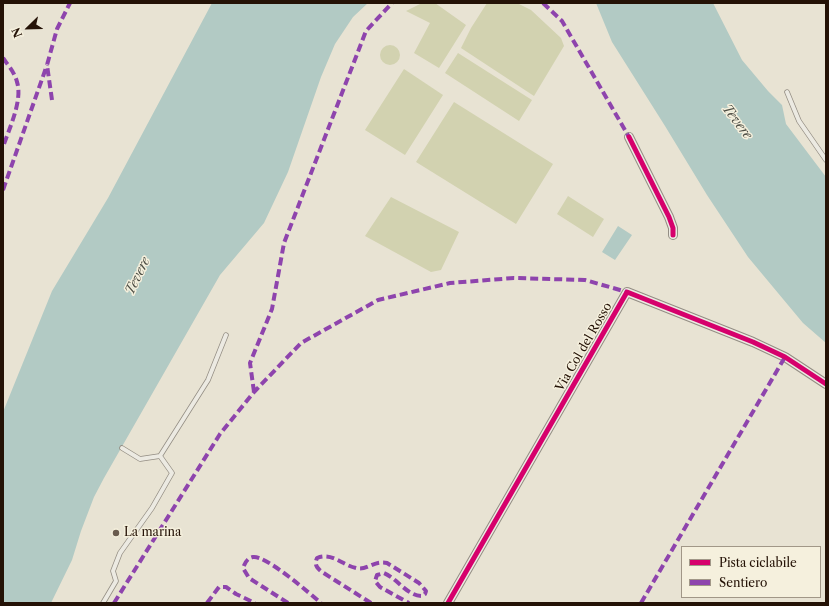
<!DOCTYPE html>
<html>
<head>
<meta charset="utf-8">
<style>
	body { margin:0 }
	#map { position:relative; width:829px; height:606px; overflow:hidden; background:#e8e3d3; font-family:"Libre Caslon Text",serif }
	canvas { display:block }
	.frame { position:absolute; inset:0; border:4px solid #241206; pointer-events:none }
	.legend { position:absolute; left:681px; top:546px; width:140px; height:52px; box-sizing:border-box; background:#f5f0dd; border:1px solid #a19787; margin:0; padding:5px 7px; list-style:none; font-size:12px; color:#241206 }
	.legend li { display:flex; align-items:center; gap:8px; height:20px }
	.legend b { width:20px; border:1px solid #a19787 }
	.north { position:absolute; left:8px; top:8px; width:40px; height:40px; -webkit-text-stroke:3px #f5f0dd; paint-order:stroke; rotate:247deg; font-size:11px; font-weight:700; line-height:16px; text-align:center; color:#241206 }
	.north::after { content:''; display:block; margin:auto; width:14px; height:18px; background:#241206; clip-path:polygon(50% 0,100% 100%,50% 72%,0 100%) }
</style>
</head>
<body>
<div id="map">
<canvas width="829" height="606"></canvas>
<div class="frame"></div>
<ul class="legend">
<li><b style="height:5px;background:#d6006c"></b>Pista ciclabile</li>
<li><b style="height:5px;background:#8e44ad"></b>Sentiero</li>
</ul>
<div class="north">N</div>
</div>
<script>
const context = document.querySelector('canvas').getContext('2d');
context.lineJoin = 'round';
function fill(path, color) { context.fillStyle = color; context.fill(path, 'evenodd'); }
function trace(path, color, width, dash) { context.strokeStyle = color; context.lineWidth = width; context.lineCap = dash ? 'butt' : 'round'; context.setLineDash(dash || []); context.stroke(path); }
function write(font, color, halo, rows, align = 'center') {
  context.font = font + ' "Libre Caslon Text",serif'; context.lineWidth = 3; context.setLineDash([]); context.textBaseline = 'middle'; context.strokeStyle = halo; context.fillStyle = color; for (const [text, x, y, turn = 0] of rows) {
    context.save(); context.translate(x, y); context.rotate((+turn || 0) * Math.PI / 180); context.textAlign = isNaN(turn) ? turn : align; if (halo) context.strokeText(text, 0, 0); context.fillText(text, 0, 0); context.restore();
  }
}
const green = new Path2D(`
	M422,3H435L466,25L439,68L414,53L430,23L406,11Z
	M487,3H517L531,10L561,38L564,46L534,96L461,48L471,28Z
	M380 55a10 10 0 1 1 20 0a10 10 0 1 1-20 0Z
	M458,53L532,100L519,121L445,73Z
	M404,69L443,95L405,155L365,130Z
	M454,102L553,164L516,224L416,162Z
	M568,196L604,219L593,237L557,214Z
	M391,197L459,232L441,270L431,272L365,236Z`);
const water = new Path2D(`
	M212,3H368L353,17L335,44L321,77L288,172L264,223L220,275L104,478L94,497L81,531L72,560L51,603H3V412L52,291L108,198Z
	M596,3H713L742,60L768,91L782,105L786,124L826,177V343L803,323L748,257L707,195L665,126L612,42Z
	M618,226L632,235L615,260L602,252Z`);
const service = new Path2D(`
	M787,92L799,121L826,160
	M122,448L140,459L160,456
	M103,603L116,581L113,571L120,553L152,508L172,473L160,456L208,380L226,335`);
const minor = new Path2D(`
	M629,137L669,217L673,228V235
	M448,603L627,292L753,342L785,357L826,384`);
const quiet = new Path2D(`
	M543,3L562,21L629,137
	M3,58C8,65 15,73 17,82C23,100 9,129 3,147
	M52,100L47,65L57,29L70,3
	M3,190L47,65
	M254,392L250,363L272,309L284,243L366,31L392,3
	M114,603L220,434L254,392L301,343L378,300L450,283L514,278L585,280L627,292
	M207,603L219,587H226L236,594L255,603
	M288,603L249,578L243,568C245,563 247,558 253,557C266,555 309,593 321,603
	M371,603L322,572C317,568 314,565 317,558C332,552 342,565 356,568C367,571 374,560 387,563L419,583L426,591L425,594L422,596C407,596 398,579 384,573L377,575L375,581L380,587L409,603
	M641,603L785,357`);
const cycleway = new Path2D(`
	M629,137L669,217L673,228V235
	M448,603L627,292L753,342L785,357L826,384`);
const markers = [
	[116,533,4,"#695b4e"]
];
const streetNames = [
	["Via Col del Rosso",584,347,-60]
];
const poiNames = [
	["La marina",124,533]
];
const waterNames = [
	["Tevere",737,122,53],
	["Tevere",138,276,-64]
];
fill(green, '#d2d2b0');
fill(water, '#b2cac4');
trace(service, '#938d83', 5.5);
trace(minor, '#938d83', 10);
trace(service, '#eceae2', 4);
trace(minor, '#eceae2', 8);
trace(quiet, '#8e44ad', 4, [8, 4]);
trace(cycleway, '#d6006c', 5);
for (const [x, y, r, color] of markers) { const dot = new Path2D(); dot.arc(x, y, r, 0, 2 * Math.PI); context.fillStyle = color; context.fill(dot); trace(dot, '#f5f0dd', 1.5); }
write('12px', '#241206', '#f5f0dd', streetNames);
write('12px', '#241206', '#f5f0dd', poiNames, 'left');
write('italic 13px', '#4e4f46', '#f5f0dd', waterNames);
</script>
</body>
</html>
